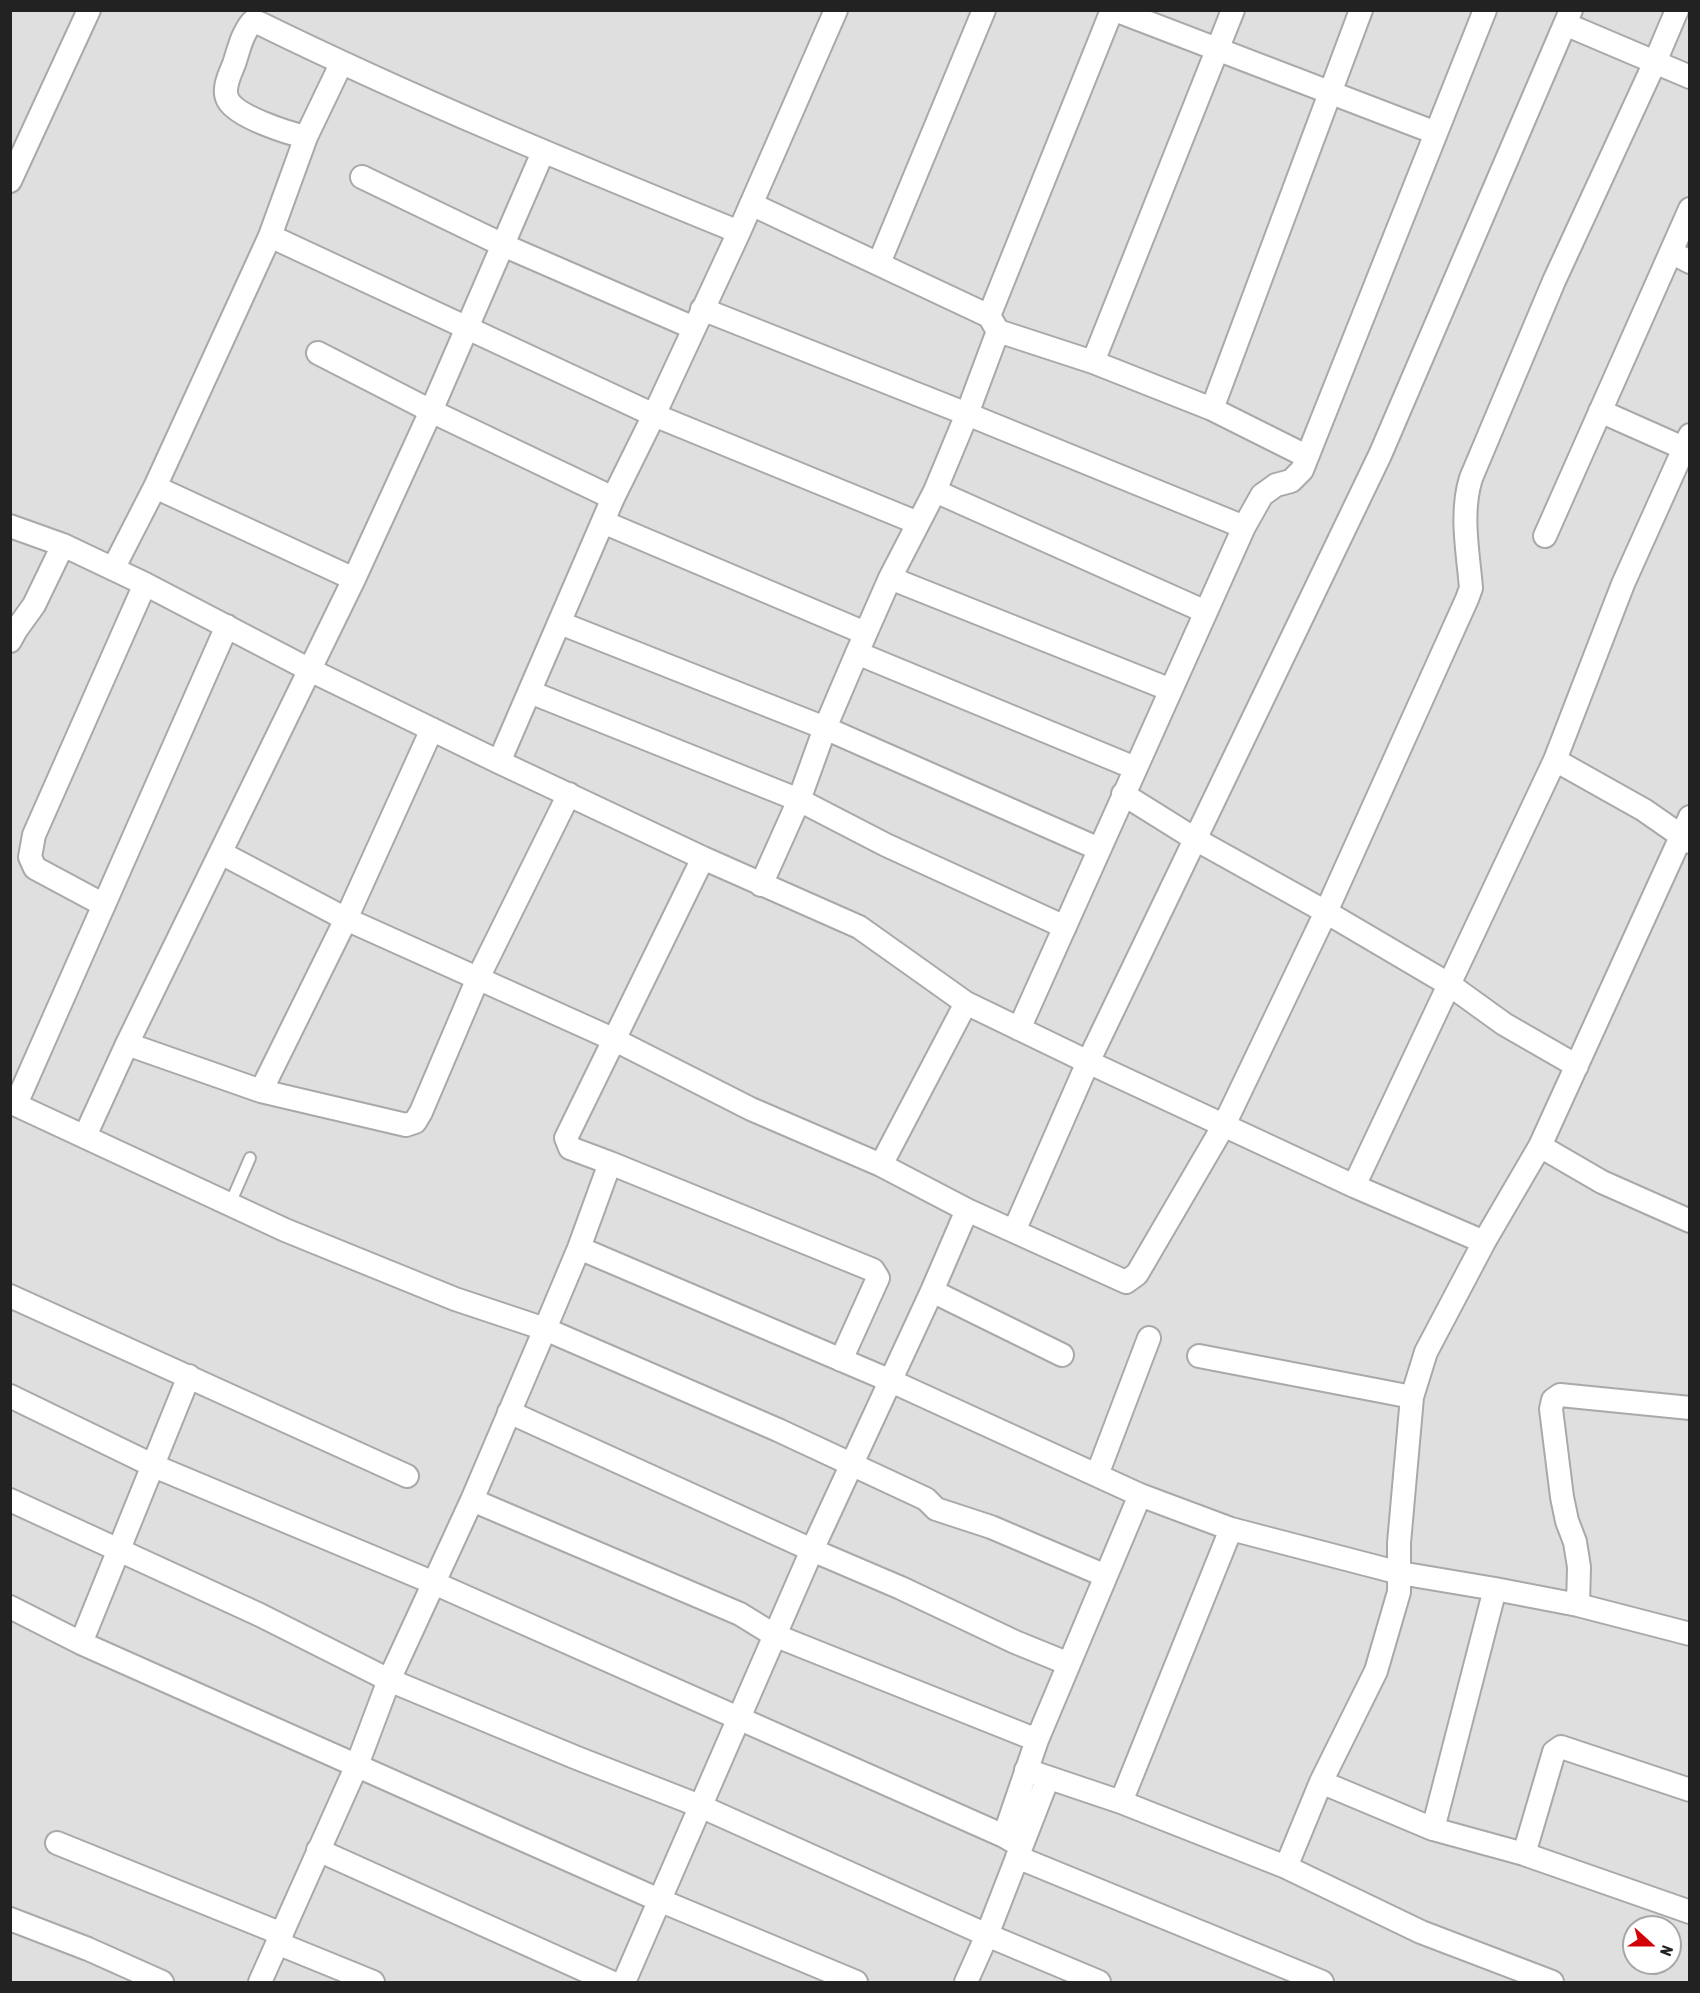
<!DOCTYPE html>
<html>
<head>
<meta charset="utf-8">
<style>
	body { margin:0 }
	#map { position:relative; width:1700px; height:1993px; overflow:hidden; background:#f2eee8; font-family:"Asap Condensed",sans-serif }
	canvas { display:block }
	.frame { position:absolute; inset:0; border:12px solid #222; pointer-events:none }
	.north { position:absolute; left:1622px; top:1915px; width:60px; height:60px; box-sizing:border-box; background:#fff; border:2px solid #a7a7a7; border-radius:50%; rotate:111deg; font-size:16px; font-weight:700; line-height:24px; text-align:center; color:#222 }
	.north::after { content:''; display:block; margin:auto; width:21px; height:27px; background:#d30008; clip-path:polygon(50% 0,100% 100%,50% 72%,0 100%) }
</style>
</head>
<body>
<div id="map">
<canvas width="1700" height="1993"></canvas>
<div class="frame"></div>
<div class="north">N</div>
</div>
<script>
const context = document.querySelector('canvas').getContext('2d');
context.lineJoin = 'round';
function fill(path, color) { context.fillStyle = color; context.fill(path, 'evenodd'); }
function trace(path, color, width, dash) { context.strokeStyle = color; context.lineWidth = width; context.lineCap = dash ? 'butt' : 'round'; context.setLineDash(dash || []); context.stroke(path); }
const residential = new Path2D(`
	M11,11H1689V1982H11ZM1634,1927H1670V1963H1634Z`);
const lane = new Path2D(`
	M230,1204L250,1158`);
const street = new Path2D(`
	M1115,10L1436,133
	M1565,24L1690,77
	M306,137C288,133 237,117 228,100C222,89 230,74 234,64C239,49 242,34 252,22L259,23C416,100 577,166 739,232
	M362,177L503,245L694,328
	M10,181L89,10
	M751,204L989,316L998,331L1093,362L1212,409L1306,456
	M270,236L654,415L918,523
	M1671,252L1690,262
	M879,263L984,10
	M702,309L967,414L1244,527
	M989,316L1112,10
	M318,353L431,411L613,498
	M1093,362L1233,10
	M1212,409L1361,10
	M1600,411L1690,451
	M155,487L354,579
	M935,491L1206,612
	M603,522L865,633
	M10,526L63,545L145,584L310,670L499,762L703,858L859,927L966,1003L1088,1062L1354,1186L1484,1242
	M1545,536L1690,209
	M113,569L155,487L270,236L306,137L341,64
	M890,578L1171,690
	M560,623L825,728L1099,849
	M10,641L16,630L34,605L63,545
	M857,653L1135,768
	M530,692L799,800L886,845L1065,927
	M1555,760L1644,810L1690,842
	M499,762L613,498L654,415L739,232L836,10
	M1123,794L1195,839L1326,912L1450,985L1504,1024L1577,1066
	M221,853L346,919L615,1040L751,1109L881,1165L967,1210L1126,1282L1137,1274L1224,1125L1326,912L1467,599L1471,588C1468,552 1460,513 1471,478L1554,281L1655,62L1677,10
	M703,858L566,1138L570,1148L610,1163L873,1270L878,1278L841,1360
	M761,885L799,800L825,728L857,653L890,578L935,491L967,414L998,331
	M104,905L35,868L30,857L34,835L145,584
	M1019,1029L1244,527L1262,495L1276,485L1291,481L1302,470L1485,10
	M127,1044L261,1091L346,919L432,729
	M261,1091L406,1125L415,1122L421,1112L478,978L569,794
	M10,1102L285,1230L455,1299L545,1329L778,1430L926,1499L936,1509L991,1527L1106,1576
	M16,1104L227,626
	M85,1136L127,1044L354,579L431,411L543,152
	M1540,1146L1602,1182L1690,1221
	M881,1165L966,1003
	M1354,1186L1555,760L1623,584L1690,435
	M1014,1231L1088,1062L1380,455L1571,10
	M579,1248L891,1381L1140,1495L1231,1529L1400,1573L1495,1589L1578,1605L1690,1634
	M932,1291L1062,1355
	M10,1296L407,1476
	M1199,1356L1412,1397
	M10,1396L154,1466L434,1583L1004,1836L1021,1846
	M509,1412L812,1550L901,1588L1015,1642L1069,1664
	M1097,1475L1149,1338
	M10,1500L260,1615L389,1680L577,1758L700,1806L987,1935L1099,1982
	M472,1500L740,1614L774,1635L1037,1740
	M1578,1605L1579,1567L1575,1542L1567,1521L1562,1497L1551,1409L1553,1400L1560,1395L1690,1408
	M10,1607L81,1643L659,1900L856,1982
	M81,1643L189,1376
	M1026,1770L1121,1802L1286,1867L1421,1932L1552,1982
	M1321,1782L1433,1829L1524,1854L1690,1912
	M1121,1802L1231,1529
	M1433,1829L1495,1589
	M1004,1836L1037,1740L1140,1495
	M57,1843L282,1934
	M318,1850L611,1982
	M1524,1854L1554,1752L1561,1747L1690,1790
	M1017,1857L1322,1982
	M1286,1867L1321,1782L1376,1671L1399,1592V1543L1412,1397L1426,1352L1484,1242L1540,1146L1690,817
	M10,1919L88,1949L162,1982
	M277,1943L373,1982
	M260,1982L357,1765L389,1680L472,1500L545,1329L579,1248L610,1163
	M624,1982L812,1550L932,1291L967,1210
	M966,1982L987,1935L1048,1778`);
fill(residential, '#e0dfdf');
trace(lane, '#a9a9a9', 14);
trace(street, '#a9a9a9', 26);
trace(lane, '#fff', 10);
trace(street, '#fff', 22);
</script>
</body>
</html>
